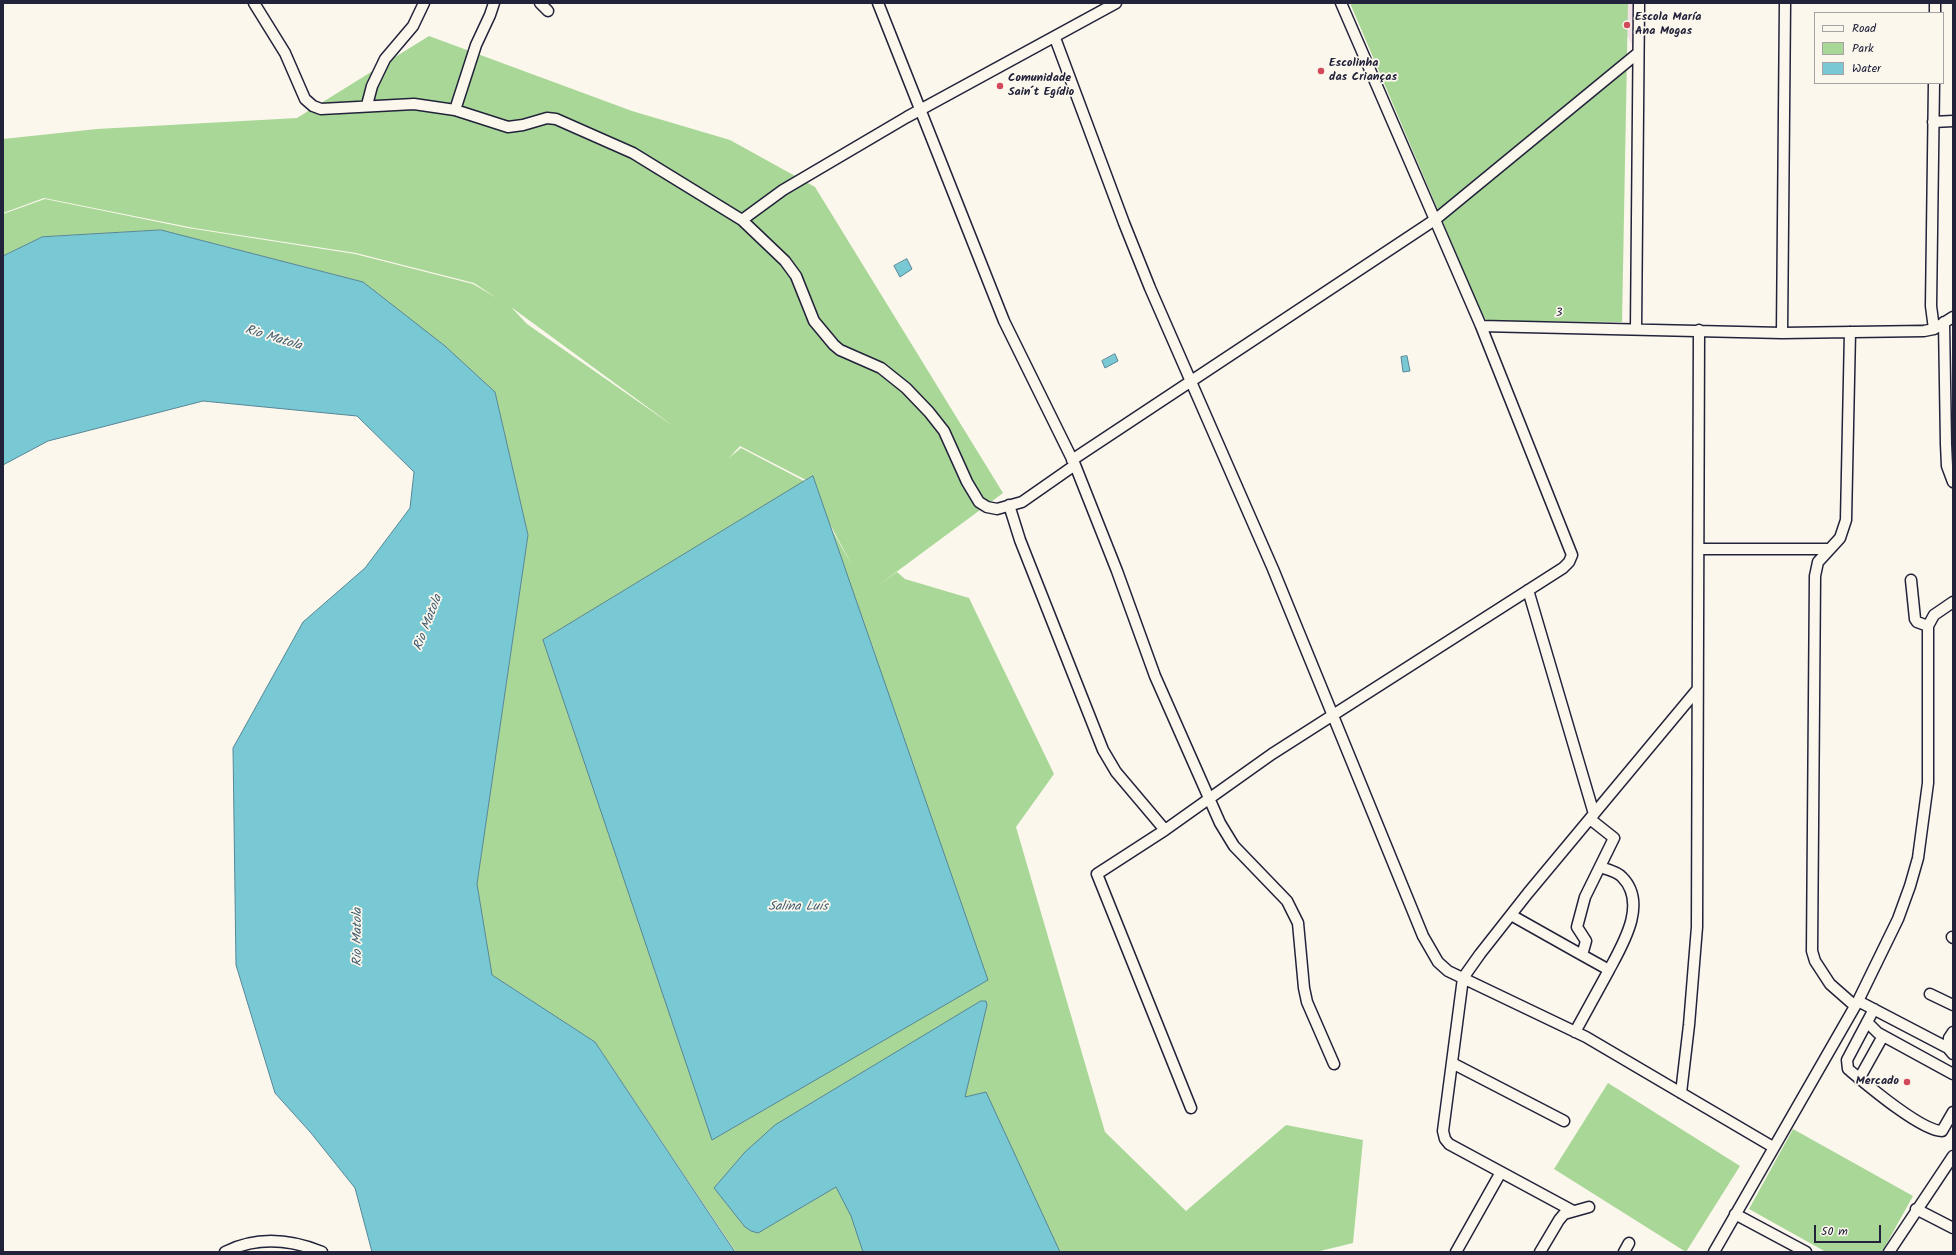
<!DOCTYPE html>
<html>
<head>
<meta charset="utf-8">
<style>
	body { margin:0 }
	#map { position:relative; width:1956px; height:1255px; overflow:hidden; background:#fbf7ec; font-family:Kalam,sans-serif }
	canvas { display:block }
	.frame { position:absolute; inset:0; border:4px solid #22223b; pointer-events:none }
	.legend { position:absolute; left:1814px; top:12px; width:130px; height:72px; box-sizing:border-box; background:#fbf7ec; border:1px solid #a4a2a5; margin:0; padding:5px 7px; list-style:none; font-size:12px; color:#22223b }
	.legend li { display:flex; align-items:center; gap:8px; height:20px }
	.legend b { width:20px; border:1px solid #a4a2a5 }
	.scale { position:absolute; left:1814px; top:1225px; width:67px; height:18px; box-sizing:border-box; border:2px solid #22223b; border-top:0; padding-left:5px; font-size:12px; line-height:14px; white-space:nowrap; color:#22223b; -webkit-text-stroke:3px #fbf7ec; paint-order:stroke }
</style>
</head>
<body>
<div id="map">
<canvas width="1956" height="1255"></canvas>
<div class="frame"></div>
<ul class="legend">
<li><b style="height:5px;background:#fbf7ec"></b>Road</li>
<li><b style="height:11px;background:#a9d797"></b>Park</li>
<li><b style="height:11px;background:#79c9d4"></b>Water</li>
</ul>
<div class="scale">50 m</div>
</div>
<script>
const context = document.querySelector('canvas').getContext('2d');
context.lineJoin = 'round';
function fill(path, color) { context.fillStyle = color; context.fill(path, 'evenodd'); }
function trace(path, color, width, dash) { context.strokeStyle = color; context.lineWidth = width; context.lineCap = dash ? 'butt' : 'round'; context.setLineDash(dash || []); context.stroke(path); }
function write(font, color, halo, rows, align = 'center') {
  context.font = font + ' Kalam,sans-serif'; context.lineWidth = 3.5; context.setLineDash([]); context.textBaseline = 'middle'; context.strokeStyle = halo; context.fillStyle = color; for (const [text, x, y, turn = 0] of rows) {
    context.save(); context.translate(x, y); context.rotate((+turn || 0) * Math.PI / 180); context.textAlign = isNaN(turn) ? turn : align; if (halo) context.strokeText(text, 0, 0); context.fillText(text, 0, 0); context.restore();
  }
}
const built = new Path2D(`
	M1611,3H1634L1633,47Z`);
const green = new Path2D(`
	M1350,3H1628L1622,322L1487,321L1483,316Z
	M429,36L632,111L730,140L815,187L1003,493L876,587L897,572L905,579L969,598L1054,774L1016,827L1105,1132L1186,1211L1286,1125L1363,1140L1353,1243L1316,1252H736L595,1042L492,976L477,884L528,535L495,392L363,282L161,230L42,237L3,256V214L45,199L188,228L355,254L473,284L497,298L474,283L356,253L194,228L44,198L3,213V139L97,129L297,118ZM511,307L676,428L527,324ZM740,446L806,480L853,567L804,481L741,448L729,458Z
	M1608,1083L1740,1166L1686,1252L1554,1169Z
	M1793,1129L1913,1196L1882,1252H1826L1749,1209Z`);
const water = new Path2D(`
	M161,230L363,282L445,346L495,392L528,535L477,884L492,975L595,1042L735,1252H372L355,1188L311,1133L275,1093L236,965L233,748L303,622L365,568L410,508L414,472L357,416L203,401L48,441L3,465V256L42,237Z
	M907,259L912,269L900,277L894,266Z
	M1115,354L1118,361L1105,368L1102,361Z
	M1407,356L1410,371L1403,372L1401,357Z
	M813,476L988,980L712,1140L543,640Z
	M981,1001H986L987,1005L965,1097L986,1092L1060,1252H863L851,1216L836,1187L758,1233L751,1231L745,1227L714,1188L745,1152L775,1125Z`);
const street = new Path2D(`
	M254,3L285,53L305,99L313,106L321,109L414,104L455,110L508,127L523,125L547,118L556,119L633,153L742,220L785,261L796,276L814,321L834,345L840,350L881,368L906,388L929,412L944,431L967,482L979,502L987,507L997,509L1022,502L1075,465
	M540,3L548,11
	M878,3L1004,321L1075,465L1117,571L1155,676L1220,823L1234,846L1287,901L1298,923L1304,988L1307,1002L1334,1064
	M1935,13V3
	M1055,38L1124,223L1150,288L1273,569L1423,936L1438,962L1448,971L1586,1037L1773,1147
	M1934,83L1931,306L1934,329
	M367,105L372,86L385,59L413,26L424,3
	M455,110L476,45L490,15L494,3
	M1933,122L1953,121
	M742,220L783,190L907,117L1116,3
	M1944,322L1946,444L1947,466L1953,482
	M1481,326L1782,333L1924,331L1934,329L1953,317
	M1636,329L1639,3
	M1850,332L1846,520L1840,538L1818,562L1815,576L1812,951L1815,961L1830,984L1855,1006
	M1782,333L1785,3
	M1072,460L1436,219L1638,53
	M1009,505L1020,540L1103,750L1116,772L1165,830
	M1700,549H1830
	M1911,580L1915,619L1917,622L1928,626
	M1528,590L1594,814
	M1511,915L1582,955L1586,941L1577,927L1585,897L1614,838L1590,819
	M1952,937L1953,938
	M1582,955L1609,970C1623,944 1648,903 1622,877C1618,872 1606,869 1600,867
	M1930,994L1953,1005
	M1858,1001L1948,1048
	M1874,1009L1847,1060L1848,1069C1866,1084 1921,1131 1942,1131L1953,1112
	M1867,1022L1878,1033L1953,1074
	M1575,1032L1609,970
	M1953,1032L1949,1038L1948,1048L1953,1054
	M1452,1063L1564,1121
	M1859,1079L1883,1036
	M1681,1093L1689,1025L1697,927L1699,330
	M1191,1108L1097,874L1165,830L1272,754L1563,568L1569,562L1572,555L1481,326L1341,3
	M1916,1209L1953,1228
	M1573,1211L1449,1144L1445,1139L1443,1131L1463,978L1480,954L1528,893L1697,690
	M1735,1214L1806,1252
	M225,1252C257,1236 290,1239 322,1252
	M1456,1252L1501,1172
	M1540,1252L1559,1220L1564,1214L1589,1207
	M1624,1252L1629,1243
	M1714,1252L1858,1001L1898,919L1910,886L1918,858L1928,783V626L1934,615L1953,602
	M1889,1252L1953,1156`);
const markers = [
	[1627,25,4,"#d1495b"],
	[1321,71,4,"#d1495b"],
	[1000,86,4,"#d1495b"],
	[1907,1082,4,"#d1495b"]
];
const poiNames = [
	["Escola María",1635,18],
	["Ana Mogas",1635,32],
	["Escolinha",1329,64],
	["das Crianças",1329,78],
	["Comunidade",1008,79],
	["Sain´t Egídio",1008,93],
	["Mercado",1899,1082,"right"]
];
const streetNames = [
	["3",1559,314,1]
];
const waterNames = [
	["Rio Matola",273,339,17],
	["Rio Matola",429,623,-69],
	["Salina Luís",798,908],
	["Rio Matola",359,937,-90]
];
fill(built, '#f3e2e4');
fill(green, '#a9d797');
fill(water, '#79c9d4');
trace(water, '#568697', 1);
trace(street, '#22223b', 13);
trace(street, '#fbf7ec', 10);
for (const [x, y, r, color] of markers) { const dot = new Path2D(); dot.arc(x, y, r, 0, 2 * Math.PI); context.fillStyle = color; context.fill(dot); trace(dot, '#fbf7ec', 1.5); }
write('bold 12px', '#22223b', '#fbf7ec', poiNames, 'left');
write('12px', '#22223b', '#fbf7ec', streetNames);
write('italic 13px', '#405c71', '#fbf7ec', waterNames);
</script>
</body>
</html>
